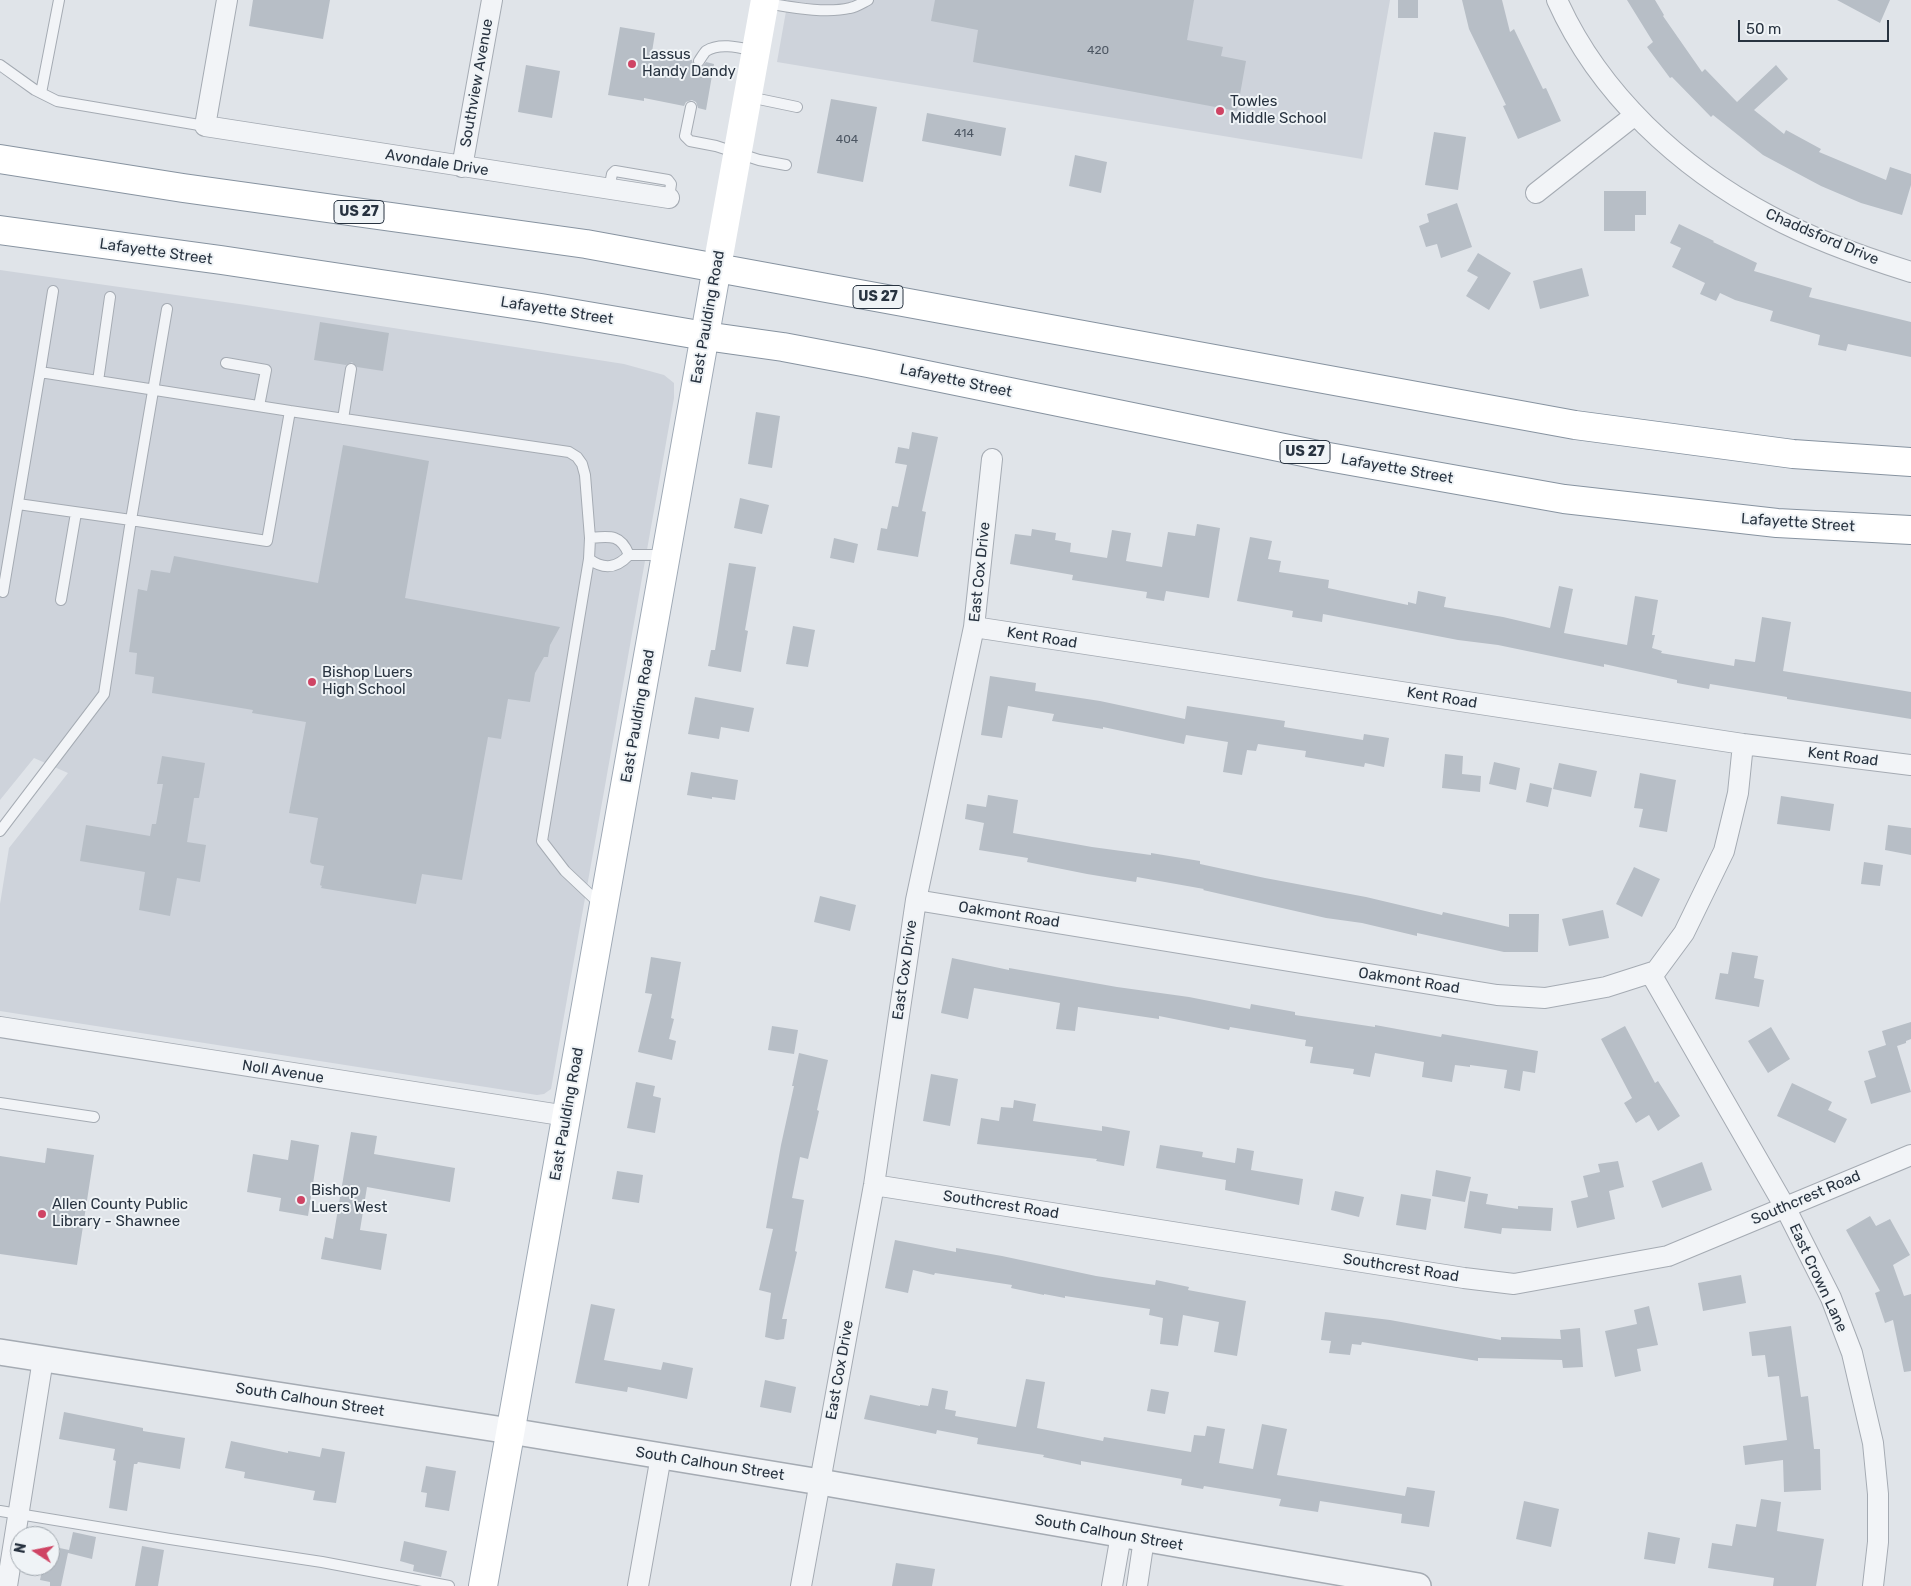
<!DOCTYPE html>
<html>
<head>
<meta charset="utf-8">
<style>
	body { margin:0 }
	#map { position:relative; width:1911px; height:1586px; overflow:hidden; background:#e0e4e9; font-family:Rubik,sans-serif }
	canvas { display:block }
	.north { position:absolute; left:10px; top:1526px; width:50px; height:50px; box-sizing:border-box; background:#eff3f6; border:1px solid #9fa6ad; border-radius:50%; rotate:281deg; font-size:14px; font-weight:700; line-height:20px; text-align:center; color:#283340 }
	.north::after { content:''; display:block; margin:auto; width:18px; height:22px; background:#cf4464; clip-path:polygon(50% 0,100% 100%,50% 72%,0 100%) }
	.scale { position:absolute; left:1738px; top:20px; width:151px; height:22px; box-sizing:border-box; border:2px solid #283340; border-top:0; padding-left:6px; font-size:15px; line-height:18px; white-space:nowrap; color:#283340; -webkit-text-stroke:4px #eff3f6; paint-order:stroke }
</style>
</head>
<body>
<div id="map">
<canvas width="1911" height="1586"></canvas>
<div class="north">N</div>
<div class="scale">50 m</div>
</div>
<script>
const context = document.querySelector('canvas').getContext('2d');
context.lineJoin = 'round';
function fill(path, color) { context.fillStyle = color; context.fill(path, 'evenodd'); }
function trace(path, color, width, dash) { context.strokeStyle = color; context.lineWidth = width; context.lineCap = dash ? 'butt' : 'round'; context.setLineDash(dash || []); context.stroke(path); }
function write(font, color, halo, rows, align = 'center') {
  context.font = font + ' Rubik,sans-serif'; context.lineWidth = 4; context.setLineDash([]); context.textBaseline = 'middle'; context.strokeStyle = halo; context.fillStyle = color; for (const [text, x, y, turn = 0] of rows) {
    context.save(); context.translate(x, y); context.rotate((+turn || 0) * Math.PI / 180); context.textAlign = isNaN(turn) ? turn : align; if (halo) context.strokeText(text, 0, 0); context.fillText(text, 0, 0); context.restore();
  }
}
const built = new Path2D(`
	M788,0H1390L1362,159L777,62Z
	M0,270L246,305L624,364L664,375L674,383V398L551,1089L544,1094L537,1095L0,1011V904L9,848L68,773L34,758L0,800Z`);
const building = new Path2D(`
	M253,0H330L323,39L249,26Z
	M935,0H1194L1187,40L1223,47L1221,56L1246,61L1237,111L973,62L978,30L931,21Z
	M1398,0H1418V18H1398Z
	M1462,0H1502L1510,32L1514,29L1543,89L1546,88L1561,121L1518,139L1503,106L1506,105L1469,29Z
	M1627,0H1655L1664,15L1663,16L1702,72L1705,69L1737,102L1776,65L1788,79L1754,110L1784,134L1786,130L1821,149L1819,152L1886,180L1890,167L1911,174V185L1902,215L1861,203L1821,186L1763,155L1713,115L1711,117L1672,77L1670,78L1647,47L1653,42Z
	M1837,0H1890L1880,23Z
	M620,27L655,33L652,52L692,60L693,64L698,68L702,67L706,62L714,64L706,110L698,108L696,102L692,100L686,102L684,106L644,98V101L608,95Z
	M526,65L560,71L552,118L518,112Z
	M831,99L877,107L863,182L817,173Z
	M927,113L1006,128L1001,156L922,141Z
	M1434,132L1466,137L1458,190L1425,185Z
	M1075,155L1107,162L1101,193L1069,186Z
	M1604,191H1646V215H1635V231H1604Z
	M1457,203L1472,247L1441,258L1437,244L1426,247L1419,226L1429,222L1427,214Z
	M1679,224L1714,241L1713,242L1757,263L1754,271L1812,288L1809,297L1911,322V357L1848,344L1846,351L1818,345L1820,335L1770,321L1773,311L1735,300L1720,293L1716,301L1700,294L1705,283L1672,267L1681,248L1670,243Z
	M1478,253L1511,273L1489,310L1466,296L1478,277L1467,271Z
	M1582,268L1589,296L1540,309L1533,281Z
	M320,322L389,333L383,371L357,367L352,362L346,365L314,360Z
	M756,412L780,416L772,468L748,464Z
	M912,432L938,437L922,511L926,512L918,557L877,550L881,528L887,529L892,506L898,507L907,465L895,463L898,447L909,449Z
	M343,445L429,461L405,598L560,627L550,645L548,657H544L535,673L530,702L508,699L501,739L488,737L462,880L422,874L416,904L321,888L322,886L320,885L324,866L312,864L310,862L318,818L289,813L306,722L252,713L253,710L152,693L154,677L135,674L137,653L129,652L138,589L147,591L151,570L170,573L174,556L318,583Z
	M740,498L769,505L762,534L734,528Z
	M1197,524L1220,528L1209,598L1166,591L1164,601L1146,598L1147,592L1072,580L1073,575L1010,564L1015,534L1031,536L1032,529L1056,533L1055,540L1071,543L1070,552L1107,558L1112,530L1131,533L1126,561L1162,567L1168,532L1195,536Z
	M1250,537L1272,541L1268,559L1281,561L1279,572L1329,580L1328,588L1408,605V602L1416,604L1418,591L1446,597L1444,607L1503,617L1550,628L1559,586L1573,589L1564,633L1627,645L1635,596L1658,600L1652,635H1655L1652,648L1662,651L1661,653L1734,666L1735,659L1755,662L1762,617L1791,622L1783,671L1911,692V719L1787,699V697L1710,684L1709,689L1677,683V680L1604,664V667L1498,645L1458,640L1323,614L1322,622L1292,617L1293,611L1237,601Z
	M834,538L858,544L854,563L830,558Z
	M729,563L756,567L745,630L748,631L741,672L708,666L711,650H715Z
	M793,626L815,630L808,667L786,664Z
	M990,676L1036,683L1035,691L1100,701L1185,719L1187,706L1285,721L1284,727L1363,740L1364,734L1389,738L1384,767L1365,763L1364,767L1305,757L1306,751L1258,744L1256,751L1247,750L1242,775L1223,772L1228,742L1186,735L1184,744L1103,727V729L1052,721L1054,714L1008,706L1002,738L981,735Z
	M695,697L754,708L749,732L721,727L719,739L688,734Z
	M1445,754L1463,756L1462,774L1481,776L1480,792L1442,788Z
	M162,756L205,763L199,798H194L187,842L206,845L200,882L177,878L170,916L139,910L145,872L80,861L86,825L150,836L152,824H156L163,784H157Z
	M1494,762L1520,768L1516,790L1489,784Z
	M1559,763L1597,771L1591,797L1553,789Z
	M691,772L738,780L735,800L712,797V799L687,795Z
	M1640,773L1676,780L1667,832L1639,827L1643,809L1634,808Z
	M1530,783L1552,788L1548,807L1526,802Z
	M988,795L1018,800L1013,833L1092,847L1151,855V853L1200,861V864L1265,878L1366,897L1442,915L1443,912L1509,927V914H1539L1538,952H1504L1417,933V936L1362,923L1326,918L1203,890L1204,889L1137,877L1136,882L1087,874L1027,862L1028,858L979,850L984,823L965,819L967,804L986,807Z
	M1781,796L1834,804L1830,831L1777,824Z
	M1888,825L1911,828V855L1885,850Z
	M1864,862L1883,865L1880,886L1861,884Z
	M1634,867L1660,879L1642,917L1616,904Z
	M820,896L856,905L850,931L814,922Z
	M1603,910L1609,938L1569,946L1562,919Z
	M1732,952L1758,956L1754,978L1764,980L1759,1007L1715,999L1720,973L1728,974Z
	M651,957L681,962L671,1018L674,1019L669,1039L676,1041L672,1060L638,1052L652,994L645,993Z
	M952,958L1009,970V968L1117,987L1189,997L1250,1009L1251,1004L1295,1012V1015L1375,1027V1025L1441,1037L1442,1034L1538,1051L1535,1073L1523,1071L1520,1091L1504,1088L1507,1070L1470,1065V1067L1455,1065L1452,1082L1422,1077L1424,1062L1375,1053L1370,1077L1353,1074L1354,1069L1310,1063L1313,1047L1305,1046L1306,1040L1230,1027L1229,1030L1159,1016V1019L1078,1007L1075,1031L1056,1029L1060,1003L974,988L968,1019L941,1013Z
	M1911,1022V1039L1906,1041V1043L1897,1046L1911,1092L1871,1104L1864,1081L1876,1077L1868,1051L1886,1045L1882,1031Z
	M772,1026L798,1030L794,1054L768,1050Z
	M1625,1026L1655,1083L1658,1081L1680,1116L1658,1131L1649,1115L1636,1123L1624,1103L1632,1098L1601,1039Z
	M1771,1027L1790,1059L1768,1073L1748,1041Z
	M799,1053L828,1060L817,1110L819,1111L808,1159L800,1157L792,1198L804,1200L795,1251L797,1252L782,1319H787L784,1339L777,1340L765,1337L771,1293L759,1290L773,1229L766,1228L781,1145L794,1086H792Z
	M931,1074L958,1079L950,1126L923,1121Z
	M636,1082L655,1086L653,1096L661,1098L655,1133L627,1128Z
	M1792,1083L1832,1102L1828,1110L1847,1119L1835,1143L1777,1116Z
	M1014,1100L1036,1104L1033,1121L1102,1131V1126L1130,1131L1124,1166L1096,1161L1097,1159L977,1144L981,1118L999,1121L1001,1107L1013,1108Z
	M351,1132L377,1136L374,1154L455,1168L450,1202L367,1187L360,1230L387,1234L381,1270L321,1259L325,1237L333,1239Z
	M291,1140L319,1145L308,1216L279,1211L281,1198L247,1192L253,1154L288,1160Z
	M1160,1145L1203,1152L1202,1157L1235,1163L1237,1148L1254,1151L1251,1170L1303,1179L1299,1205L1225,1190L1226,1180L1156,1168Z
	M47,1148L94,1155L77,1265L0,1254V1156L45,1163Z
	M1618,1161L1624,1187L1609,1191L1615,1219L1577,1228L1571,1201L1588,1197L1583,1176L1600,1172L1598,1164Z
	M1702,1162L1712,1190L1662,1208L1652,1181Z
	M1436,1170L1471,1177L1465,1202L1432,1196Z
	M617,1171L643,1175L639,1203L612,1199Z
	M1335,1191L1364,1197L1359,1217L1331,1210Z
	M1470,1191L1488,1194L1486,1204L1518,1209V1206L1553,1208L1551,1231L1502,1228L1501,1234L1464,1228Z
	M1401,1194L1431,1199L1426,1230L1396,1225Z
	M1870,1216L1876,1226L1890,1219L1910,1255L1893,1265L1904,1296L1911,1294V1371L1904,1372L1893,1320L1885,1323L1875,1293L1880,1291L1846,1230Z
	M895,1240L956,1252V1248L1002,1256L1096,1276L1155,1285L1156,1280L1189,1287L1188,1290L1246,1301L1237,1356L1214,1352L1219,1322L1183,1315L1178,1346L1160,1344L1163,1318L1149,1315L1150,1309L1065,1296V1298L1044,1294V1295L1011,1288L1012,1285L935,1273L934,1275L913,1270L908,1293L885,1288Z
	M1741,1275L1746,1303L1703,1311L1698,1283Z
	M591,1304L615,1309L604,1360L661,1370L663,1362L693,1368L687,1399L628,1387L627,1392L575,1383Z
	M1649,1306L1658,1345L1637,1349L1641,1371L1615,1377L1605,1331L1637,1324L1634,1310Z
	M1325,1312L1390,1320L1501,1340V1337L1561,1339L1560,1330L1580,1328L1583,1367L1563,1368L1562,1360L1478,1358V1361L1362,1342L1361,1345L1352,1344L1350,1355L1329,1353L1331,1341L1321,1340Z
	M1791,1326L1801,1397L1808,1396L1814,1449H1820L1821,1490L1784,1492L1783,1460L1745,1465L1743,1446L1787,1440L1779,1376L1768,1377L1765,1355L1752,1356L1749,1332Z
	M1026,1379L1045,1382L1037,1428L1103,1441L1104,1437L1191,1452L1194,1435L1205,1436L1207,1426L1225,1429L1219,1463L1253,1469L1262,1424L1287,1429L1277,1475L1405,1496L1407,1487L1435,1491L1429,1527L1401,1523L1402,1514L1320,1501L1318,1512L1279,1506L1281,1499L1204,1486L1203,1489L1181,1485L1182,1479L1081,1461V1465L1043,1457L1044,1455L977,1444L978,1438L937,1430L936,1434L864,1419L870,1395L920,1406V1405L928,1406L932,1388L948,1391L945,1409L956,1411L955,1416L1016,1427Z
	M765,1380L796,1387L791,1413L760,1407Z
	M1151,1389L1169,1392L1165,1414L1147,1411Z
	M64,1412L143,1428V1431L185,1438L180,1469L138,1462L137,1464H134L127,1511L109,1508L116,1461L113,1460L115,1449L59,1439Z
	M231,1441L288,1453V1451L320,1457L322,1448L345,1452L336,1503L313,1500L315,1491L244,1478L245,1472L225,1468Z
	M426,1466L456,1471L449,1511L425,1507L427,1493L421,1492Z
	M1761,1499L1781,1502L1777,1531L1824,1539L1816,1586H1773L1774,1578L1708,1568L1712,1543L1732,1546L1736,1524L1756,1527Z
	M1524,1501L1559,1509L1551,1547L1516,1539Z
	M73,1532L96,1537L92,1559L68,1553L61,1586H50V1582L40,1580L43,1566H50V1546L69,1550Z
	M1648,1532L1680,1538L1675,1564L1644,1559Z
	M404,1541L447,1551L441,1577L413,1571L414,1565L400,1561Z
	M142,1546L164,1550L158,1586H135Z
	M896,1563L935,1569L932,1586H892Z`);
const service = new Path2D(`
	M766,3C791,7 825,14 850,8C856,7 862,3 868,0
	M699,61C701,58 704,53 706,51C720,42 741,48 755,51
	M0,65L35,90L57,101L205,126
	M41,93L59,0
	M749,97L797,107
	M691,107L685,136L690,141L716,146L759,160L786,165
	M609,189L612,174L615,171L668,180L671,184L669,198
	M226,363L266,370L259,406
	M40,372L53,291
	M98,381L110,297
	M343,419L351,369
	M18,504L131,520L167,309
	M590,538C610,536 621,534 629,555H664
	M589,559C604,570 617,568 629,555
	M3,592L40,372L290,411
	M61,600L76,513
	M0,831L104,694L131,520L267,541L290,411L569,452L577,457L582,464L585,475L590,538L589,559L542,841L565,871L600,904
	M0,1103L94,1117
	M0,1511L170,1539L322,1562L449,1586`);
const minor = new Path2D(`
	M227,0L205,126L669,198
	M1557,0C1599,94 1680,168 1770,216C1814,240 1863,257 1911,272
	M462,167L492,0
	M1536,193L1635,115
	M974,627L1743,744L1911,765
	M916,900L1497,995L1545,998L1606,987L1656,971L1684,933L1724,851L1738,793L1743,744
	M1651,974L1785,1207L1831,1298L1852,1353L1873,1443L1878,1494V1542L1873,1586
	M0,1027L567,1116
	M874,1185L1464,1278L1514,1284L1668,1256L1911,1155
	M7,1586L43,1359
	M638,1586L661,1456
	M801,1586L874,1185L916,900L974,627L992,459
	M1112,1586L1121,1535
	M1137,1586L1144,1539`);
const tertiary = new Path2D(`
	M0,1352L510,1431L820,1482L1418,1586`);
const secondary = new Path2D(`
	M717,267L765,0`);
const primary = new Path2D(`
	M483,1586L717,267`);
const trunk = new Path2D(`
	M0,159L183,188L586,244L1575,425L1793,454L1911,462
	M0,230L221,260L541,308L705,336L783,347L868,363L1323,456L1564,499L1777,523L1911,530`);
const markers = [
	[632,64,5,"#cf4464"],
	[1220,111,5,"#cf4464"],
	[312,682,5,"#cf4464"],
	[301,1200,5,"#cf4464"],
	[42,1214,5,"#cf4464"]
];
const numberNames = [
	["420",1098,51],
	["414",964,134],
	["404",847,140]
];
const shields = [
	[359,212,50],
	[878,297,50],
	[1305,452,50]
];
const shieldNames = [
	["US 27",359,212],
	["US 27",878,297],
	["US 27",1305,452]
];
const poiNames = [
	["Lassus",642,55],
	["Handy Dandy",642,72],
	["Towles",1230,102],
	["Middle School",1230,119],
	["Bishop Luers",322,673],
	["High School",322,690],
	["Bishop",311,1191],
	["Luers West",311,1208],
	["Allen County Public",52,1205],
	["Library - Shawnee",52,1222]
];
const streetNames = [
	["Southview Avenue",477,83,-80],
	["Avondale Drive",437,163,9],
	["Chaddsford Drive",1822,237,23],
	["Lafayette Street",156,252,8],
	["Lafayette Street",557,311,9],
	["East Paulding Road",708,317,-80],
	["Lafayette Street",956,381,12],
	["Lafayette Street",1397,469,10],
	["Lafayette Street",1798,523,4],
	["East Cox Drive",980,572,-84],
	["Kent Road",1042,638,9],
	["Kent Road",1442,698,9],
	["East Paulding Road",638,716,-80],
	["Kent Road",1843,757,7],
	["Oakmont Road",1009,915,9],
	["East Cox Drive",905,970,-82],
	["Oakmont Road",1409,981,9],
	["Noll Avenue",283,1072,9],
	["East Paulding Road",567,1114,-80],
	["Southcrest Road",1806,1198,-23],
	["Southcrest Road",1001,1205,9],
	["Southcrest Road",1401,1268,9],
	["East Crown Lane",1818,1278,65],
	["East Cox Drive",840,1370,-80],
	["South Calhoun Street",310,1400,9],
	["South Calhoun Street",710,1464,9],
	["South Calhoun Street",1109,1533,10]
];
fill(built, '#ced3db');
fill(building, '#b7bec6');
trace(service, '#a5abb3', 12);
trace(minor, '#a5abb3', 22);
trace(tertiary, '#a5abb3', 28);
trace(primary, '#9fa9b5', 30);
trace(trunk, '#8793a0', 30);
trace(service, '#f2f4f7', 10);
trace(minor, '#f2f4f7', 20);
trace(tertiary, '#f2f4f7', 25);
trace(secondary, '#fff', 28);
trace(primary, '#fff', 28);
trace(trunk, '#fff', 28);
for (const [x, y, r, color] of markers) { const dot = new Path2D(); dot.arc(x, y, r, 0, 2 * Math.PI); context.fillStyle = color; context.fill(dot); trace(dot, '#eff3f6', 2); }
write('12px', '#4c5662', null, numberNames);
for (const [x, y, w] of shields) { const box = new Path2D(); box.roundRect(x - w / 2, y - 11.5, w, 23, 4); context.fillStyle = '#eff3f6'; context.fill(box); trace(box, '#283340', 1); }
write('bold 14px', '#283340', null, shieldNames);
write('15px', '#283340', '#eff3f6', poiNames, 'left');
write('15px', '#283340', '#eff3f6', streetNames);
</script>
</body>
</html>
